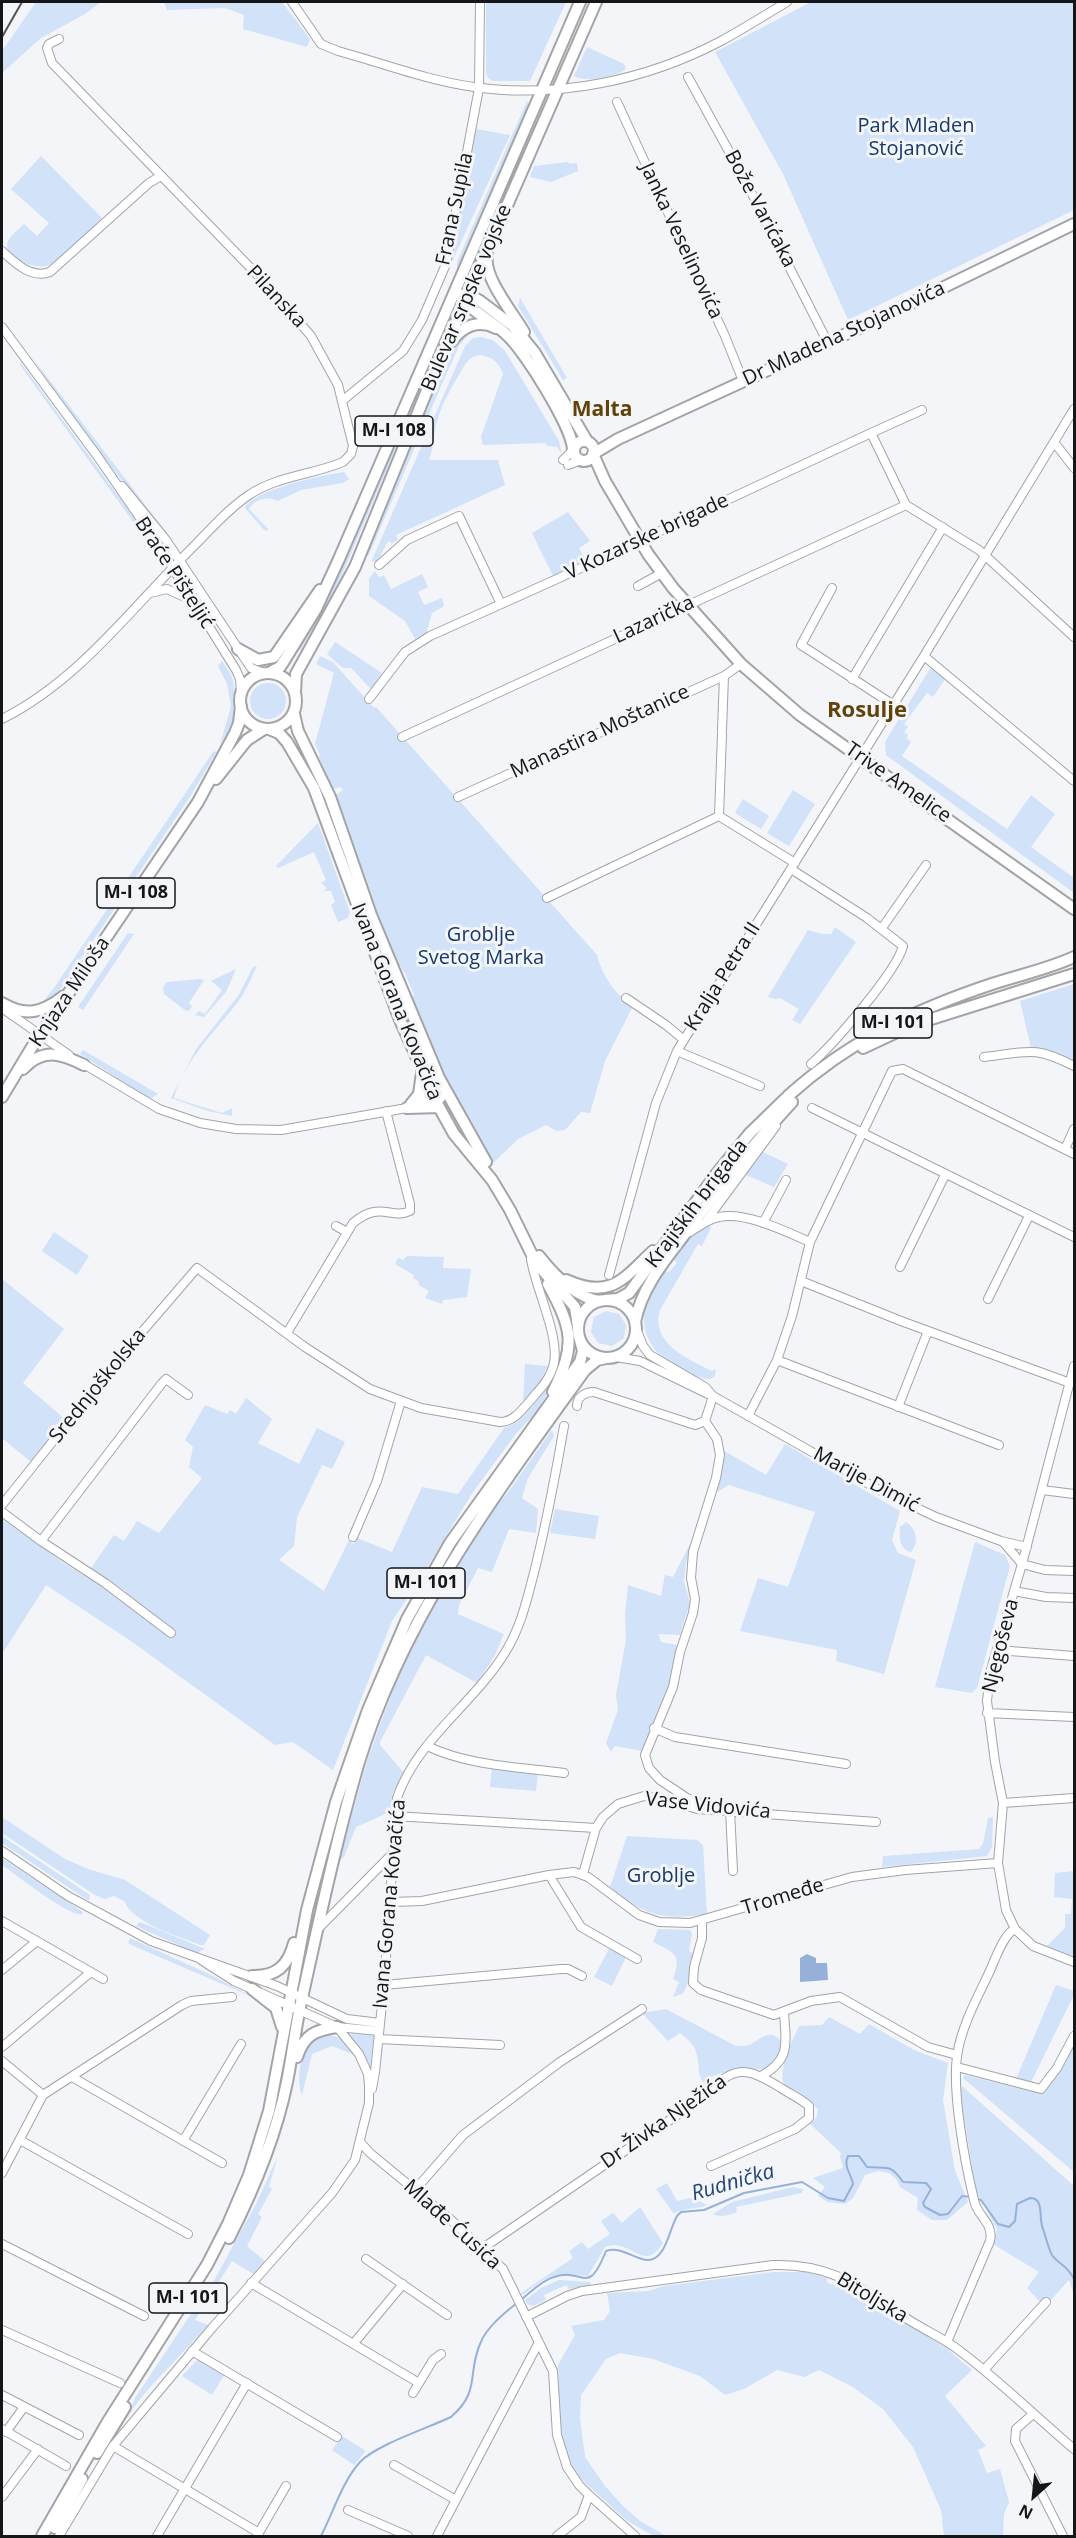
<!DOCTYPE html>
<html>
<head>
<meta charset="utf-8">
<style>
	body { margin:0 }
	#map { position:relative; width:1076px; height:2538px; overflow:hidden; background:#f3f5f8; font-family:"Open Sans",sans-serif }
	canvas { display:block }
	.frame { position:absolute; inset:0; border:3px solid #151617; pointer-events:none }
	.north { position:absolute; left:1004px; top:2466px; width:60px; height:60px; -webkit-text-stroke:4px #f3f5f8; paint-order:stroke; rotate:207deg; font-size:16px; font-weight:700; line-height:24px; text-align:center; color:#151617 }
	.north::after { content:''; display:block; margin:auto; width:21px; height:27px; background:#151617; clip-path:polygon(50% 0,100% 100%,50% 72%,0 100%) }
</style>
</head>
<body>
<div id="map">
<canvas width="1076" height="2538"></canvas>
<div class="frame"></div>
<div class="north">N</div>
</div>
<script>
const context = document.querySelector('canvas').getContext('2d');
context.lineJoin = 'round';
function fill(path, color) { context.fillStyle = color; context.fill(path, 'evenodd'); }
function trace(path, color, width, dash) { context.strokeStyle = color; context.lineWidth = width; context.lineCap = dash ? 'butt' : 'round'; context.setLineDash(dash || []); context.stroke(path); }
function write(font, color, halo, rows, align = 'center') {
  context.font = font + ' "Open Sans",sans-serif'; context.lineWidth = 6; context.setLineDash([]); context.textBaseline = 'middle'; context.strokeStyle = halo; context.fillStyle = color; for (const [text, x, y, turn = 0] of rows) {
    context.save(); context.translate(x, y); context.rotate((+turn || 0) * Math.PI / 180); context.textAlign = isNaN(turn) ? turn : align; if (halo) context.strokeText(text, 0, 0); context.fillText(text, 0, 0); context.restore();
  }
}
const green = new Path2D(`
	M36,2H101L85,14L41,38L2,73V51Z
	M164,2H282L310,39L307,47L243,29L244,15L225,8L167,10Z
	M486,2H566L530,81H493L488,78L486,72Z
	M811,2H1074V210L848,320L783,174L715,52Z
	M587,47L624,64L626,69C616,77 584,83 574,76Z
	M527,101L529,107L526,115L457,271V262Z
	M476,129L510,135L450,266L449,265Z
	M41,156L102,218C90,229 63,259 50,265C38,271 1,258 8,241C11,235 19,229 24,224L37,236L49,223L11,189Z
	M568,162L569,164L577,163L578,171L551,182L530,177L534,166Z
	M520,298L567,378L563,380L518,306Z
	M454,307L455,310L341,577L323,613L300,650L297,648Z
	M468,331L469,334L460,344L445,377L371,550L368,556L365,555L448,353L453,343Z
	M481,337L493,340L505,351L559,441L562,454L557,447L547,446L545,443L483,445L481,437L503,374C500,366 496,360 488,357C473,351 466,362 460,373C450,390 441,405 436,425C433,438 433,449 429,460H498L505,485L396,535L398,540L392,543L388,541L376,564L372,560L465,346L473,338Z
	M31,356L167,533V537L88,438Z
	M21,363L155,546L152,547L139,530L20,365Z
	M344,472L349,479L343,483L301,490L278,501C267,496 255,499 249,509L268,529L267,531L264,530L245,508C255,489 323,475 344,472Z
	M568,512L590,541L579,548L586,561L553,576L532,533Z
	M375,571L379,577L384,575L391,589L422,574L428,587L418,592L424,605L442,598L444,606L432,613L426,634L415,639L405,621L369,596V579Z
	M335,642L382,673L372,688H370L351,668H343L327,654Z
	M320,656L333,662L374,708L376,707L597,955C603,978 614,993 633,1006L605,1061L590,1113L581,1112L565,1130L557,1131L546,1125L518,1139L493,1163L485,1152C458,1104 424,1051 412,996L414,995L405,973L393,956L357,864L335,796L343,790L340,787L333,789L319,757L320,755L315,744L334,673L316,664Z
	M222,661C235,680 234,679 234,701C234,724 232,725 220,745L231,706L227,684L218,666Z
	M931,667L946,678L933,697L927,693L904,724L908,727L904,732L908,735L906,738L911,742L902,756L1007,829L1031,795L1055,814L1031,847L1074,878V893L886,755L885,742Z
	M250 701a18 18 0 1 1 36 0a18 18 0 1 1-36 0Z
	M217,751L190,797L61,988L49,1002L41,1004L54,988L213,752Z
	M793,790L815,804L789,846L767,833Z
	M743,799L769,816L761,829L735,813Z
	M318,823L350,912L348,918L338,922L331,905L335,902L331,891H324L327,888L321,883L326,880L314,852L278,868L276,866Z
	M835,927L856,942L800,1024L792,1020L799,1009L780,998L775,999L768,997L808,930L822,934H831Z
	M128,933L134,934L83,1010L78,1007Z
	M257,966C251,978 246,992 237,1003C215,1032 183,1062 174,1098L222,1113L232,1108V1116L208,1111L171,1098L196,1049L238,996L253,967Z
	M236,969L226,992L204,1017L195,1015L199,1011L205,1014L222,990L211,981Z
	M200,979L204,980L189,1003L192,1006L190,1010L186,1011L164,994L163,987L167,982Z
	M1074,984V1063L1048,1051L1031,1048L1020,1001Z
	M83,1050L158,1094L152,1098L145,1096L80,1054Z
	M763,1152L788,1164L774,1187L746,1175Z
	M705,1225L709,1224L711,1228L702,1246L698,1244L660,1310C650,1343 688,1359 712,1371L716,1369L715,1376L710,1379C677,1377 640,1348 644,1313L641,1311L650,1288L666,1271L669,1272L677,1263L674,1260L682,1244Z
	M54,1232L89,1256L77,1275L42,1251Z
	M407,1256L444,1257L443,1268L471,1269L467,1297L443,1300L442,1304L425,1298L429,1291L419,1285L418,1281L413,1278L414,1275L395,1264L398,1258L403,1260Z
	M2,1279L64,1329L23,1383L66,1420L31,1462L2,1438Z
	M606,1311L619,1314L626,1325L624,1338L612,1346L598,1343L591,1332L594,1317Z
	M525,1364L548,1366L539,1384L523,1402Z
	M552,1377L555,1379L538,1410L515,1435L473,1492L413,1590L392,1621L333,1770L293,1742L275,1745L128,1639L46,1585L2,1654V1518L62,1562L121,1598L126,1592L91,1568L114,1535L124,1541L137,1521L159,1533L202,1478L189,1467L193,1447L185,1440L205,1405L227,1414L230,1410L236,1414L246,1398L272,1419L258,1443L299,1464L317,1428L345,1442L332,1469L322,1465L297,1517L294,1546L279,1560L324,1591L349,1540L353,1544L357,1538L392,1552L422,1487L458,1494L504,1428C526,1422 541,1395 552,1377Z
	M552,1430L554,1436L528,1478L522,1498L538,1509L536,1533L509,1529L492,1572L478,1568L459,1605L458,1614L504,1634L494,1657L477,1683L426,1655L380,1742V1745L404,1773L393,1793L390,1812L356,1827L344,1857L339,1861L368,1758L409,1646L480,1525L508,1492Z
	M785,1444L900,1511L892,1540L898,1553L916,1560L884,1674L836,1661L837,1650L740,1631L758,1578L788,1587L815,1512L729,1485L717,1492L724,1451L766,1475Z
	M555,1509L599,1516L595,1539L550,1533Z
	M906,1522C917,1529 919,1543 911,1552C899,1549 899,1537 900,1527Z
	M692,1540L686,1563L684,1581L690,1603L680,1635L658,1634L661,1642L677,1645L667,1693L642,1751L615,1746L611,1752L606,1743L618,1710L616,1695L626,1640L625,1614L628,1585L661,1596L665,1575L673,1577Z
	M975,1542L1005,1555L1010,1566L977,1688L972,1693L935,1687Z
	M492,1767L538,1772L536,1791L490,1787Z
	M2,1817L65,1859L88,1869L125,1880L210,1935L204,1945H201C179,1937 133,1923 124,1901L114,1896L105,1899L95,1895L2,1833Z
	M993,1817L992,1847L987,1856L882,1867L883,1856L979,1849L983,1844L988,1818Z
	M2,1836L90,1895L89,1901L2,1843Z
	M627,1836L697,1840L703,1845L707,1914C663,1921 643,1915 610,1887Z
	M2,1858L83,1912L82,1914C71,1918 15,1874 2,1865Z
	M1074,1871V1956L1047,1946L1065,1928V1914H1071L1072,1899L1054,1897L1055,1873Z
	M140,1922L205,1949L196,1953L136,1926Z
	M658,1929L690,1930L692,1934L689,1951L693,1954C689,1967 691,1984 682,1994L673,1997L679,1982L673,1979C682,1954 675,1953 653,1942Z
	M130,1938L209,1974L257,1999L136,1947L128,1943Z
	M610,1947L627,1955L612,1986L594,1977Z
	M1056,1985L1074,1991V1995L1031,2082L1016,2079Z
	M666,2009L736,2046C741,2046 746,2047 751,2044C762,2038 770,2028 781,2041C780,2078 758,2067 734,2070C726,2071 718,2074 711,2077L706,2085C695,2075 701,2064 696,2052C694,2044 686,2038 680,2033L668,2041L642,2013Z
	M829,2017L860,2034L869,2024L914,2050L948,2063L943,2100L955,2171L968,2202L947,2220H932L917,2210L918,2198L900,2187L896,2179L889,2173L878,2171L865,2175L853,2198L845,2204L827,2202L818,2196L825,2187L813,2178L843,2168L840,2157L841,2153L810,2124L817,2117L818,2109C809,2101 796,2096 787,2088C774,2076 793,2040 799,2026L822,2025Z
	M326,2034L341,2038L355,2055L332,2046L312,2054L302,2095C296,2083 300,2049 312,2039C316,2037 322,2035 326,2034Z
	M346,2034L374,2035L370,2070Z
	M1074,2044V2172L963,2078L964,2075L1035,2092H1044Z
	M962,2086L1074,2186V2295L1069,2280L1048,2303H1041L1027,2288L1039,2272L993,2244L997,2229L976,2191L960,2093Z
	M278,2156L269,2186L272,2189L258,2214L262,2217L247,2246L266,2262L255,2275L232,2261L195,2320L208,2325C182,2355 152,2381 129,2414L135,2398L189,2317L206,2295L256,2204Z
	M667,2183L677,2201L699,2196V2201L707,2205C696,2210 684,2207 674,2214L656,2189Z
	M793,2187L803,2189L802,2193L736,2207L737,2212C728,2215 722,2218 713,2214L732,2202Z
	M640,2207L663,2243C643,2275 632,2237 605,2247L588,2276C556,2272 548,2274 523,2295L521,2293L573,2258L569,2251L582,2242L588,2249L610,2234L601,2221L613,2213L622,2223Z
	M774,2272H805L827,2278V2282L842,2289H852L947,2349L972,2370L945,2396L986,2446L978,2450L987,2473L1000,2469L1009,2502L1004,2514L1003,2536H944L941,2510L913,2447L883,2409L853,2387L819,2370L804,2377L777,2370L744,2389L725,2395L700,2376L653,2359L620,2353L606,2359L581,2395L580,2418L585,2457L605,2486L623,2506L640,2521L666,2536H654L626,2520L579,2477L572,2466L565,2450L560,2421L558,2365L575,2335L571,2326L604,2320L610,2311L607,2293L648,2291L664,2286Z
	M559,2280L590,2282L591,2286L569,2289L566,2285L544,2295L546,2300L533,2306L527,2304L525,2300L541,2288Z
	M201,2359L225,2374L212,2395L182,2376L196,2361Z
	M342,2436L366,2451L354,2465L332,2450Z`);
const water = new Path2D(`
	M807,1954L816,1958V1963H827L828,1980L800,1982V1958Z`);
const stream = new Path2D(`
	M977,2199L981,2200L998,2224L1009,2227L1015,2221L1017,2204L1030,2198C1045,2198 1038,2218 1043,2229C1046,2237 1048,2248 1052,2255C1058,2264 1067,2265 1074,2279
	M522,2299C531,2292 542,2280 554,2277C585,2267 587,2298 606,2251C627,2243 646,2275 662,2251C669,2240 671,2227 677,2216L681,2212L704,2210L744,2193L802,2182L828,2198L844,2201L853,2184C851,2173 843,2167 848,2156H859L867,2167C887,2169 890,2163 903,2182L926,2183L931,2189L923,2203L925,2207L940,2215L948,2214L962,2196L971,2197
	M1074,2308V2323
	M321,2536C333,2513 342,2482 360,2462C376,2445 428,2428 451,2417C481,2391 467,2374 480,2344C486,2328 503,2314 517,2303`);
const minor = new Path2D(`
	M292,2L321,44L338,51C382,63 429,81 474,87C558,99 647,80 721,41C743,29 765,15 787,2
	M688,77L748,186L828,343
	M617,102L725,336L743,381
	M2,251C15,263 31,279 50,272L149,183L161,176
	M2,327L98,457L156,541L236,670L240,679L241,693
	M342,401L403,351L422,320L446,264L479,88L480,2
	M871,433L922,410
	M1054,442L1074,468
	M563,460L573,450
	M568,465L581,460
	M122,486L166,540L251,668L264,673
	M906,505L979,550L1074,637
	M379,565L407,540L459,516L501,604
	M638,586L662,573
	M832,588L801,645L892,704
	M150,593L167,589L189,599
	M924,656L1074,781
	M852,679L943,527
	M369,699L405,652L430,636L557,579L871,433L906,505
	M2,719C80,680 133,606 195,545C212,528 228,509 249,495C277,476 312,475 343,462L351,454L353,446L338,385L311,336L272,290L52,63L47,48L49,44L59,39
	M722,730L724,676
	M402,737L906,505
	M458,797L724,676L741,664
	M719,816L722,734
	M791,869L867,918L903,946C897,971 833,1045 811,1064
	M547,898L719,816L795,863
	M882,928L926,865
	M626,998L666,1025L684,1040
	M2,1008L69,1055
	M677,1051L760,1086
	M984,1057C1028,1052 1033,1045 1074,1066
	M82,1063L159,1109L200,1123L236,1129L281,1130L407,1108
	M812,1108L1074,1237
	M1065,1149L1074,1129
	M706,1221L776,1126
	M763,1223L786,1180
	M336,1226L347,1232
	M690,1232C699,1226 708,1219 719,1217C745,1211 787,1232 810,1242
	M900,1267L945,1175
	M609,1275L656,1103L677,1051L924,656L1074,409
	M801,1281L901,1321L1070,1383
	M988,1299L1029,1216
	M636,1328L643,1346L650,1355L705,1387L713,1396L881,1491L936,1517L1001,1541L1027,1547
	M287,1333L353,1223C380,1200 391,1220 410,1211V1204L386,1111
	M616,1357L640,1361L712,1396
	M777,1360L999,1445
	M1074,1366L1022,1564L990,1673L987,1701L995,1762L1003,1803L998,1863L1006,1910L1015,1929L1033,1946L1074,1962
	M577,1406C577,1396 586,1392 594,1392L695,1425L705,1421L713,1396
	M898,1407L928,1331
	M748,1416L777,1360L792,1316L810,1242L892,1071L903,1069L1074,1154
	M705,1421L717,1439L720,1455L716,1478L693,1552L691,1578L695,1599L693,1613L680,1652L673,1687L645,1755L649,1768L660,1780L687,1798L716,1810
	M1042,1490L1074,1494
	M2,1505L117,1361L197,1268L305,1347L370,1389L421,1408L500,1422C513,1422 521,1411 529,1402C538,1391 549,1381 553,1367C562,1340 535,1288 531,1259
	M2,1512L41,1541L105,1583L171,1633
	M353,1537L377,1481L401,1401
	M41,1541L162,1383L166,1379L188,1395
	M1004,1543L1022,1564
	M1022,1564L1045,1570L1074,1571
	M1014,1591L1046,1597L1074,1598
	M997,1650L1074,1656
	M987,1713L1074,1717
	M654,1728L675,1737L846,1764
	M427,1746C469,1766 519,1767 564,1773
	M1003,1803L1074,1798
	M730,1810L733,1871
	M394,1816L596,1828
	M2,1851L68,1896L151,1941L277,1986L347,2019L380,2023
	M583,1874L596,1828L603,1817L618,1804L644,1796L659,1798L697,1809L876,1822
	M549,1875L581,1927L637,1959
	M391,1902L422,1901L549,1875L574,1872L588,1877L639,1915L659,1922L690,1923L852,1877L905,1870L998,1863
	M2,1921L103,1979
	M702,1921V1938L694,1967L693,1983L701,1990L774,2015L811,2001L840,1997L928,2047L957,2055
	M319,1928L394,1852
	M2,1970L37,1941
	M384,1985L561,1969H568L582,1976
	M337,2027L379,2031
	M379,2039L500,2045
	M2,2047L91,1972
	M2,2061L43,2095L2,2173
	M957,2067L1041,2089L1057,2068L1074,2036
	M761,2076C791,2060 786,2043 784,2013
	M72,2077L222,2163
	M372,2089L375,2072L384,1985L397,1798C417,1739 475,1703 506,1651C522,1625 528,1595 536,1565C547,1519 556,1473 564,1426
	M43,2095L182,2005L191,2001L232,1997
	M20,2140L188,2234
	M183,2141L241,2044
	M360,2142L370,2153L449,2218L503,2269L553,2371L557,2435L567,2467L579,2485L589,2495L635,2536
	M415,2190L463,2135L560,2062L642,2009
	M2,2244L144,2316
	M483,2248L705,2096C734,2065 745,2066 781,2088C790,2094 801,2099 809,2106V2118L795,2129L711,2166
	M366,2259L447,2315
	M251,2283L419,2383
	M526,2317L567,2296L582,2291L773,2265C834,2263 861,2289 909,2320C925,2330 942,2338 956,2348C998,2379 1035,2416 1074,2449
	M2,2330L120,2383
	M947,2342L990,2241C994,2222 977,2217 974,2200C965,2163 952,2093 957,2056C961,2028 976,2000 988,1975C994,1963 1003,1934 1015,1929
	M354,2343L403,2284
	M192,2351L337,2437
	M984,2370L1046,2302
	M413,2393L433,2360L441,2354
	M2,2395L79,2435
	M1033,2414L1016,2429L1015,2441L1063,2536
	M2,2429L66,2466
	M6,2432L24,2407
	M113,2446L259,2533
	M394,2465L456,2500
	M2,2497L38,2449
	M348,2510L408,2536
	M59,2536L113,2446L212,2328L332,2193L355,2160L369,2103V2086L368,2074L359,2054L337,2027L234,1981L201,1960
	M157,2536L247,2383
	M257,2536L286,2486
	M437,2536L539,2342
	M557,2536L581,2517L589,2495`);
const major = new Path2D(`
	M1074,224L870,323L618,439L593,454L605,481L648,554L673,588L741,664L800,715L1074,909
	M487,256C483,277 513,313 524,332
	M461,295L468,294L480,301L513,326L535,353L587,441
	M461,297C467,308 496,324 507,335C524,350 573,428 573,450
	M452,341C462,326 479,319 496,328
	M574 451a10 10 0 1 1 20 0a10 10 0 1 1-20 0Z
	M238,649L258,660L274,657L320,590
	M240 701a28 28 0 1 1 56 0a28 28 0 1 1-56 0Z
	M269,673L280,667L284,661L316,609L339,559L580,2
	M295,692L296,674L355,567L439,361L596,2
	M294,714L298,731L330,797L371,915L439,1078L486,1162
	M269,729L279,733L287,742L314,788L400,1020L439,1107L454,1134L492,1180L510,1210L536,1263L575,1307L578,1327
	M216,779L247,740L264,729
	M2,1003C25,1017 43,1013 64,996
	M863,1048L912,1025L1074,974
	M23,1069C43,1048 60,1053 84,1065
	M788,1096C849,1041 914,1010 992,984C1019,975 1048,969 1074,957
	M2,1097L32,1047L198,802L235,733L239,723L241,706
	M411,1104L419,1094L422,1073
	M407,1108L422,1100L440,1098
	M407,1108L439,1107
	M539,1256C554,1275 576,1298 600,1301
	M566,1280C611,1300 623,1279 653,1251
	M548,1284C573,1330 576,1344 553,1392
	M605,1300L618,1299L629,1293L718,1172L750,1133L785,1099
	M578 1329a29 29 0 1 1 58 0a29 29 0 1 1-58 0Z
	M635,1322C642,1285 668,1257 690,1227C723,1184 755,1142 792,1102
	M252,1976C276,1977 288,1966 294,1943
	M252,1989L276,2008L282,2027
	M297,2057C304,2035 315,2030 337,2027
	M229,2238C254,2189 276,2136 287,2082C292,2057 295,2031 300,2007C318,1926 335,1845 358,1765C403,1616 495,1495 585,1370L597,1360L606,1358
	M97,2453L125,2407
	M55,2528L82,2479
	M42,2536L107,2423L207,2265L228,2224L249,2175L269,2111L307,1910L336,1802L368,1710L407,1619L450,1543L580,1362L583,1351L580,1340`);
const rail = new Path2D(`
	M2,37L22,2`);
const shields = [
	[394,431,78],
	[136,893,78],
	[893,1023,78],
	[426,1583,78],
	[188,2298,78]
];
const shieldNames = [
	["M-I 108",394,431],
	["M-I 108",136,893],
	["M-I 101",893,1023],
	["M-I 101",426,1583],
	["M-I 101",188,2298]
];
const parkNames = [
	["Park Mladen",916,126],
	["Stojanović",916,149],
	["Groblje",481,935],
	["Svetog Marka",481,958],
	["Groblje",661,1876]
];
const streetNames = [
	["Frana Supila",455,209,-78],
	["Bože Varićaka",760,209,62],
	["Janka Veselinovića",681,241,65],
	["Pilanska",276,297,47],
	["Bulevar srpske vojske",467,298,-67],
	["Dr Mladena Stojanovića",844,334,-25],
	["V Kozarske brigade",647,537,-25],
	["Braće Pišteljić",174,573,57],
	["Lazarička",654,620,-25],
	["Manastira Moštanice",600,732,-25],
	["Trive Amelice",898,783,35],
	["Kralja Petra II",723,977,-58],
	["Knjaza Miloša",70,992,-56],
	["Ivana Gorana Kovačića",396,1002,68],
	["Krajiških brigada",697,1204,-53],
	["Srednjoškolska",98,1386,-51],
	["Marije Dimić",866,1480,28],
	["Njegoševa",1001,1646,-76],
	["Vase Vidovića",708,1806,6],
	["Tromeđe",783,1897,-17],
	["Ivana Gorana Kovačića",390,1904,-85],
	["Dr Živka Nježića",664,2122,-35],
	["Mlađe Ćusića",452,2225,42],
	["Bitoljska",872,2298,31]
];
const neighbourhoodNames = [
	["Malta",602,410]
];
const waterNames = [
	["Rudnička",733,2183,-16]
];
const quarterNames = [
	["Rosulje",867,711]
];
fill(green, '#d1e2f9');
fill(water, '#96b1d8');
trace(stream, '#96b1d8', 2);
trace(minor, '#a2a4a7', 10);
trace(major, '#a2a4a7', 14);
trace(minor, '#fff', 8);
trace(major, '#fff', 10);
trace(rail, '#515354', 2);
for (const [x, y, w] of shields) { const box = new Path2D(); box.roundRect(x - w / 2, y - 15, w, 30, 4.5); context.fillStyle = '#f3f5f8'; context.fill(box); trace(box, '#151617', 1.5); }
write('bold 18px', '#151617', null, shieldNames);
write('20px', '#163969', '#f3f5f8', parkNames);
write('20px', '#151617', '#f3f5f8', streetNames);
write('bold 21px', '#614309', '#f3f5f8', neighbourhoodNames);
write('italic 21px', '#234677', '#f3f5f8', waterNames);
write('bold 22px', '#614309', '#f3f5f8', quarterNames);
</script>
</body>
</html>
